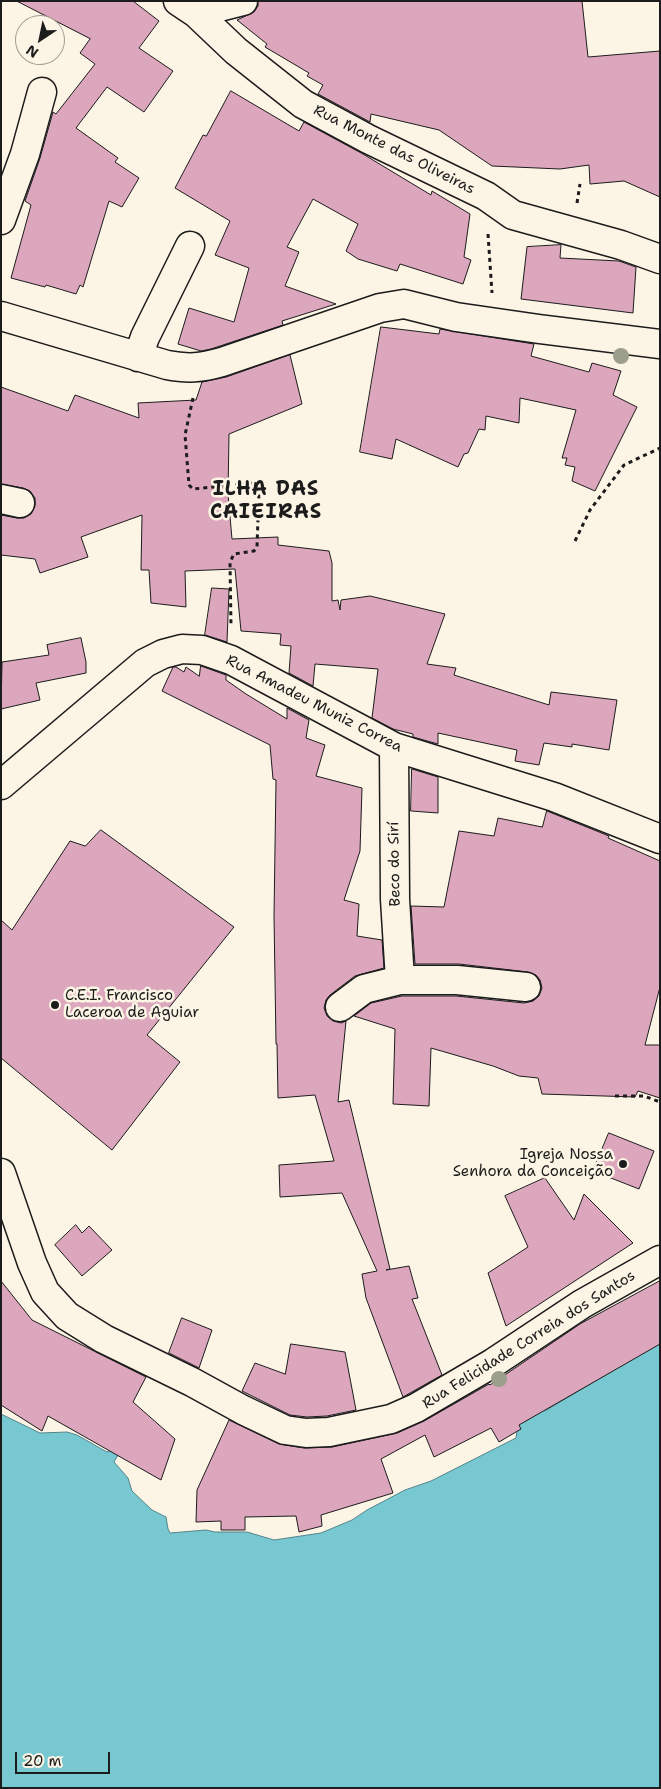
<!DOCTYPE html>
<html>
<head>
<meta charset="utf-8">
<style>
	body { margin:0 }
	#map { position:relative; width:661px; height:1789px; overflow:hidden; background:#fcf5e5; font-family:"Shantell Sans",sans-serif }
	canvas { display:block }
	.frame { position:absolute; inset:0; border:2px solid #1c1c1c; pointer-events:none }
	.north { position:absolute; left:15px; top:15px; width:50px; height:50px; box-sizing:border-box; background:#fcf5e5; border:1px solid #a29e95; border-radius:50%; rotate:214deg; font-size:14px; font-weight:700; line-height:20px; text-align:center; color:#1c1c1c }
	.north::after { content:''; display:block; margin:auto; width:18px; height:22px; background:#1c1c1c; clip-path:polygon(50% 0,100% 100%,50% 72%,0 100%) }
	.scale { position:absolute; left:15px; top:1752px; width:95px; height:22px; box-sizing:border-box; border:2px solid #1c1c1c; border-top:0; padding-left:6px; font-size:15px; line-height:18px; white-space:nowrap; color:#1c1c1c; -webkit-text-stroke:4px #fcf5e5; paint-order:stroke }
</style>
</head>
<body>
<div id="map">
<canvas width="661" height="1789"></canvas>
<div class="frame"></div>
<div class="north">N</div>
<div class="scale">20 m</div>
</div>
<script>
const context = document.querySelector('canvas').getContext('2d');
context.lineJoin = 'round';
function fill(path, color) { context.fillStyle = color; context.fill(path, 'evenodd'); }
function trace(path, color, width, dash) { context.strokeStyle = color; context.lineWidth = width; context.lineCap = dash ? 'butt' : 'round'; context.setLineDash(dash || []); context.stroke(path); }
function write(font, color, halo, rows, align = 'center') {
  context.font = font + ' "Shantell Sans",sans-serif'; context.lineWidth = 5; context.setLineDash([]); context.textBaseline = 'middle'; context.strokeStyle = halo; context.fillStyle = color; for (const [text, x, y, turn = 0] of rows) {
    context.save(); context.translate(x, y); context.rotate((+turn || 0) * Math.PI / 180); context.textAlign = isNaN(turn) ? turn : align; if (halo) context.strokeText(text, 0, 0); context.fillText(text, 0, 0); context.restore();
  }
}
const water = new Path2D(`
	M660,1343V1788H1V1414L40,1433L67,1432L77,1435L107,1452L125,1443L114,1462L128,1478L132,1491L152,1510L166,1517L168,1529L170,1533L206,1530L215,1532H247L274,1540L321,1533L352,1520L367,1510L405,1490L431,1481L512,1440L516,1438L518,1423L538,1409L546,1410Z`);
const building = new Path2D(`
	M17,1H133L159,21L139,48L173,71L144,112L107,87L76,128L118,158L115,162L139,178L122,207L109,201L83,287L80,285L76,294L46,285L45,287L11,278L31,205L25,201L40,158L53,112L56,114L95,64L80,53L90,39Z
	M258,1H582L588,57L660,51V197L624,181L590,184L589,165L560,169L492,166L439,130L371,114L370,122L318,94L323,85L307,76L309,73L265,47L267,44L237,20L254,12L258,6Z
	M231,91L299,131L304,122L363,154L431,195L432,191L470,214L464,257L471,260L463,284L400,264L397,271L358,259L346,251L358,224L313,199L287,247L299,252L285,286L336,304L282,321L283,325L211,349L201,351L178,344L189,308L234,322L249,268L215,255L230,221L175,188L203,135L206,136Z
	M561,245L560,258L619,261L636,267L633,313L521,299L527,247Z
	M381,327L439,334L440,329L534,344L531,356L589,372L592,363L621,371L613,395L637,407L595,491L572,481L575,467L565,465L567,458H562L576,410L520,398L519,423L486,416L485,430L479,429L468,453L464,454L458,467L396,439L392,459L360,452Z
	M290,355L302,404L229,434L228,494L232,539L278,537V545L329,551L332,563V601L338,600L340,610L341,600L370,596L445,614L427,664L456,668L454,675L549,705L551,692L617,700L609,750L572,744V747L544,743L539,765L515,761L517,750L438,733V744L413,737V734L393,729L372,718L378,669L315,664L313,686L289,673L291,646L280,645L281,634L241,631L235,569L185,571L186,607L151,603L149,570H141L142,515L81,537L88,557L40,573L35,559L1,555V515L17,518H24L31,514L35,506V498L30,491L23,488L1,484V387L68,411L75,395L139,418L138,403L196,400L202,382L226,377Z
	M212,588L229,589L227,642L205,635Z
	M81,638L86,662V673L36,683L40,700L1,709L2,662L49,655L47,645Z
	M201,666L226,675V680L246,694L287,719V708L309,720L306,738L325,745L316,776L362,788L360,851L344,900L359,904L357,936L382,940L384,968L355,976L330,995L326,1000L324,1008L327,1016L333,1021L341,1023L346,1021L338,1102L349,1100L390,1269L386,1270L409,1266L418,1298L412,1299L442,1375L403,1397L366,1298L362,1274L377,1271L342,1193L280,1197L279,1165L334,1161L315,1095L278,1098L277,1044H276L274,916L276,780L273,779L270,745L162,691L173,667H176L184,672L186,667L199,676Z
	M412,769L438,777V813L411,811Z
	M547,811L609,836L608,838L660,861V987L645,1045H660V1098L638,1091L635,1097L542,1094L538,1078L519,1076L493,1066L431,1048L429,1106L393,1104L395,1029L354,1016L371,1003L402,996H456L524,1003L533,1001L539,996L542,988L540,980L536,975L528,972L459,964H415L411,906L444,907L459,831L494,836L498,818L542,827Z
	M101,830L234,927L147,1035L180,1062L112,1150L1,1058V920L12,930L70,841L85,846Z
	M609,1133L654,1151L639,1189L593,1171Z
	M545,1178L574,1220L584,1194L633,1243L506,1326L488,1273L528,1247L505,1196Z
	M76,1225L82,1233L89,1226L112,1250L82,1276L55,1245Z
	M1,1281L32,1320L146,1377L133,1402L175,1439L161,1480L48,1416L42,1431L1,1405Z
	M660,1281V1344L519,1425L521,1429L499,1442L491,1428L434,1457L425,1435L381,1459L393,1493L321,1515L322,1526L299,1532L296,1516L245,1517V1530H221V1521L196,1522L197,1490L229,1420L279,1444L304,1448L332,1447L397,1433L424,1421L489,1384L490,1385L580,1324Z
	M182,1318L212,1330L199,1368L169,1353Z
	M291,1344L345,1352L356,1410L327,1416L307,1417L290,1415L242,1391L255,1363L285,1374Z`);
const path = new Path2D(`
	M577,203L580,184
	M488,234L492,293
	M193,398L185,435L189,485L193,489L254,483L259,490L257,547L254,551L234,554L230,562L231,627
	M575,541L590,510L624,465L660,448
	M615,1096H644L660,1102`);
const minor = new Path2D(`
	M178,1L196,13L236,51L303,104L368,139L486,196L513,215L621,245L660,259
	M196,13L243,1
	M1,220L25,154L42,92
	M1,316L167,365C188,369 201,368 222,362L380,308L404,304L456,317L539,329L660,344
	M138,357L145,337L190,246
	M1,499L20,503
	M1,785L145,663L163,654L182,649L202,650L231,660L394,747L554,797L660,839
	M400,980H457L526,987
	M340,1007L364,989L400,980L395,899L394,747
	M1,1173L32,1263L45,1292L67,1316L104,1339L192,1382L243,1410L285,1430L306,1433L329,1432L391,1419L416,1408L493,1363L582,1304L660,1260`);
const trees = [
	[621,356],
	[499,1379]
];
const markers = [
	[55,1005,5,"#1c1c1c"],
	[623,1164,5,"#1c1c1c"]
];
const streetNames = [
	["Rua Monte das Oliveiras",394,150,27],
	["Rua Amadeu Muniz Correa",314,704,27],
	["Beco do Sirí",395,864,-91],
	["Rua Felicidade Correia dos Santos",529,1340,-32]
];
const poiNames = [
	["C.E.I. Francisco",65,996],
	["Laceroa de Aguiar",65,1013],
	["Igreja Nossa",613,1155,"right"],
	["Senhora da Conceição",613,1172,"right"]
];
const districtNames = [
	["ILHA DAS",266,490],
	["CAIEIRAS",266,513]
];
fill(water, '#78c8d2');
trace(water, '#538389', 1);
fill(building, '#dca6bd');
trace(building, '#1c1c1c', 1);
trace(minor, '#1c1c1c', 31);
trace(path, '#1c1c1c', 3, [4, 4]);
trace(minor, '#fcf5e5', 28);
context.fillStyle = '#9c9f8c';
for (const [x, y] of trees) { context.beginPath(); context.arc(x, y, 8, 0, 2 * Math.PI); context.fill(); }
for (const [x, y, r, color] of markers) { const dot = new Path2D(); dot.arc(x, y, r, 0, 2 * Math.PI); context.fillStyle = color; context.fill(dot); trace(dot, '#fcf5e5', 2); }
write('15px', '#1c1c1c', '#fcf5e5', streetNames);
write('15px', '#1c1c1c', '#fcf5e5', poiNames, 'left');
context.letterSpacing = '1px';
write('bold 20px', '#1c1c1c', '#fcf5e5', districtNames);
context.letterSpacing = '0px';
</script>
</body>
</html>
